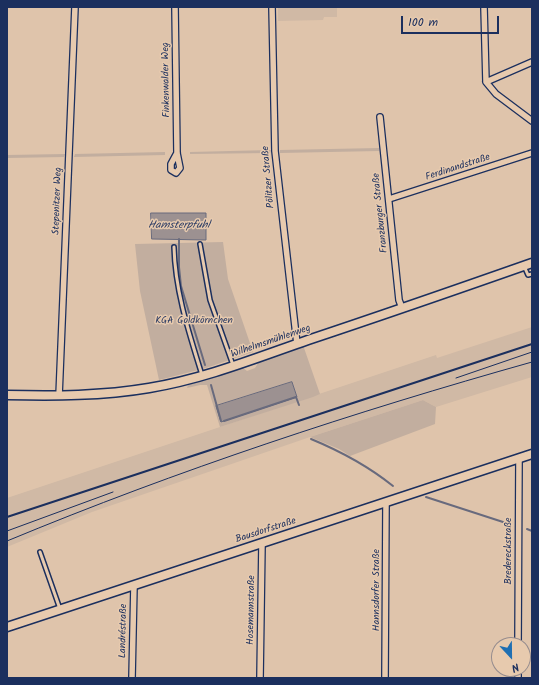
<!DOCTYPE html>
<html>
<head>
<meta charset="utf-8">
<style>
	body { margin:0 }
	#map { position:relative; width:539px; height:685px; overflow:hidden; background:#dfc4ab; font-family:Kalam,sans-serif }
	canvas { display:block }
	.frame { position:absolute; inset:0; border:8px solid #1b2f5e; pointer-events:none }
	.north { position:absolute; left:491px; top:637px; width:40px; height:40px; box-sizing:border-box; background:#e7caae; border:1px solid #958c8e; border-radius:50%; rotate:158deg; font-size:11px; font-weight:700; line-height:16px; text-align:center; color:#1b2f5e }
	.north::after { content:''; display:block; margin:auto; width:14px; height:18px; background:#1f6fb2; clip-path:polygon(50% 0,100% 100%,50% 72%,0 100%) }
	.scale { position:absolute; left:401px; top:16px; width:98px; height:18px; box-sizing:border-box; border:2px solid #1b2f5e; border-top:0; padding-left:5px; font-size:12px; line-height:14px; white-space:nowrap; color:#1b2f5e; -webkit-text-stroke:3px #e7caae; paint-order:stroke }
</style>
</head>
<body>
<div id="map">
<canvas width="539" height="685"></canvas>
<div class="frame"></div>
<div class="north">N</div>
<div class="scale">100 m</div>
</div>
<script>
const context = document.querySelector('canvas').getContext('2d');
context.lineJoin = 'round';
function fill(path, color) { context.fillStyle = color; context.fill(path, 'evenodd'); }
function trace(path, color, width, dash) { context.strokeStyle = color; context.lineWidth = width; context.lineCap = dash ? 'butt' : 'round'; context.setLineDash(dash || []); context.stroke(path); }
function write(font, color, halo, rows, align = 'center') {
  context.font = font + ' Kalam,sans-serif'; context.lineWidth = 3; context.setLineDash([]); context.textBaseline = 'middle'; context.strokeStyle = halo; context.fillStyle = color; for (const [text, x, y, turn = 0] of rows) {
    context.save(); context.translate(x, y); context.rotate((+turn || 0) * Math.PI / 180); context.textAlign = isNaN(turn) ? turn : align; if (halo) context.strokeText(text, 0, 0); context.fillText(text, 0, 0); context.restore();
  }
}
const built = new Path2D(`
	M278,7H337V17H324L323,20L278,21Z
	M532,327V377L436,407L423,400L310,437L92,512L7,547V498L436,355L437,358Z`);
const green = new Path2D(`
	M379,148V151L280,153V150Z
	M271,150L270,153L190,154V152Z
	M165,152V155L74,157L75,154Z
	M65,154L64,157L7,158V155Z
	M223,242L228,279L253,352L206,368L159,380L140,291L135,244Z
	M303,345L320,394L313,397L220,427L207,385H200L187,388L189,383L242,367L247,371L255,368L260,360ZM292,383L297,397L221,422L217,406Z
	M423,400L436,407L435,424L350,456L339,449L310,437Z`);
const water = new Path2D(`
	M151,213H206V240L152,239Z
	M292,382L297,397L221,422L216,406Z`);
const stream = new Path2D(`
	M179,239V267L181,286L205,365
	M211,385L221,421
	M224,421L296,397L299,405
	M311,439C340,451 368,466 393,486
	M426,497L503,522
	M527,529L532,531`);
const lane = new Path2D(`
	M200,244L210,300L233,365
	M174,247C175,291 189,333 202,375
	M524,266L528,275L532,274
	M40,552L60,609`);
const street = new Path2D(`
	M175,7L177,153L180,168L176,173L171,170V164L177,153
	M272,7L275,151L297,344
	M484,7L486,82L496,94L532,121
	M486,82L532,62
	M380,117L399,300L402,308
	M389,199L532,153
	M59,396L75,7
	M518,645L519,458
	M132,678L134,585
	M260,678L262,543
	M385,678L386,502
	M518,678V669`);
const secondary = new Path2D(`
	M7,395C55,396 102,396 149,388C204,379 256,358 308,340C383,315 458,289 532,263
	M7,627L532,454`);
const tram = new Path2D(`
	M456,378L532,352
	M7,531L113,492
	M7,541C178,470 354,412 532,362`);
const rail = new Path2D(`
	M7,517L532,344`);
const streetNames = [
	["Finkenwalder Weg",167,80,-91],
	["Ferdinandstraße",458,168,-18],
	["Pölitzer Straße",269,177,-95],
	["Stepenitzer Weg",58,201,-88],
	["Franzburger Straße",381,213,-96],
	["Wilhelmsmühlenweg",271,342,-19],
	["Bausdorfstraße",266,531,-18],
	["Bredereckstraße",509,551,-90],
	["Hannsdorfer Straße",377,590,-90],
	["Hosemannstraße",252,610,-89],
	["Landréstraße",124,631,-89]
];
const parkNames = [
	["KGA Goldkörnchen",194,321]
];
const waterNames = [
	["Hamsterpfuhl",179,226]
];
fill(built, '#d0b9a5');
fill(green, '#c2ae9f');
fill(water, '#9c9191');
trace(water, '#686a7d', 1);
trace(stream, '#686a7d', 2);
trace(lane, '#1b2f5e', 6);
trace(street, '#1b2f5e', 8);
trace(secondary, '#1b2f5e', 11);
trace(lane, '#e7caae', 3);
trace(street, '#e7caae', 5.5);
trace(secondary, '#e7caae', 8);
trace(tram, '#1b2f5e', 1);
trace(rail, '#1b2f5e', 2);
write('10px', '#1b2f5e', '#e7caae', streetNames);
write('10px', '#2c3c64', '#e7caae', parkNames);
write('italic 11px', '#2e3e66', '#e7caae', waterNames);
</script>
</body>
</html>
